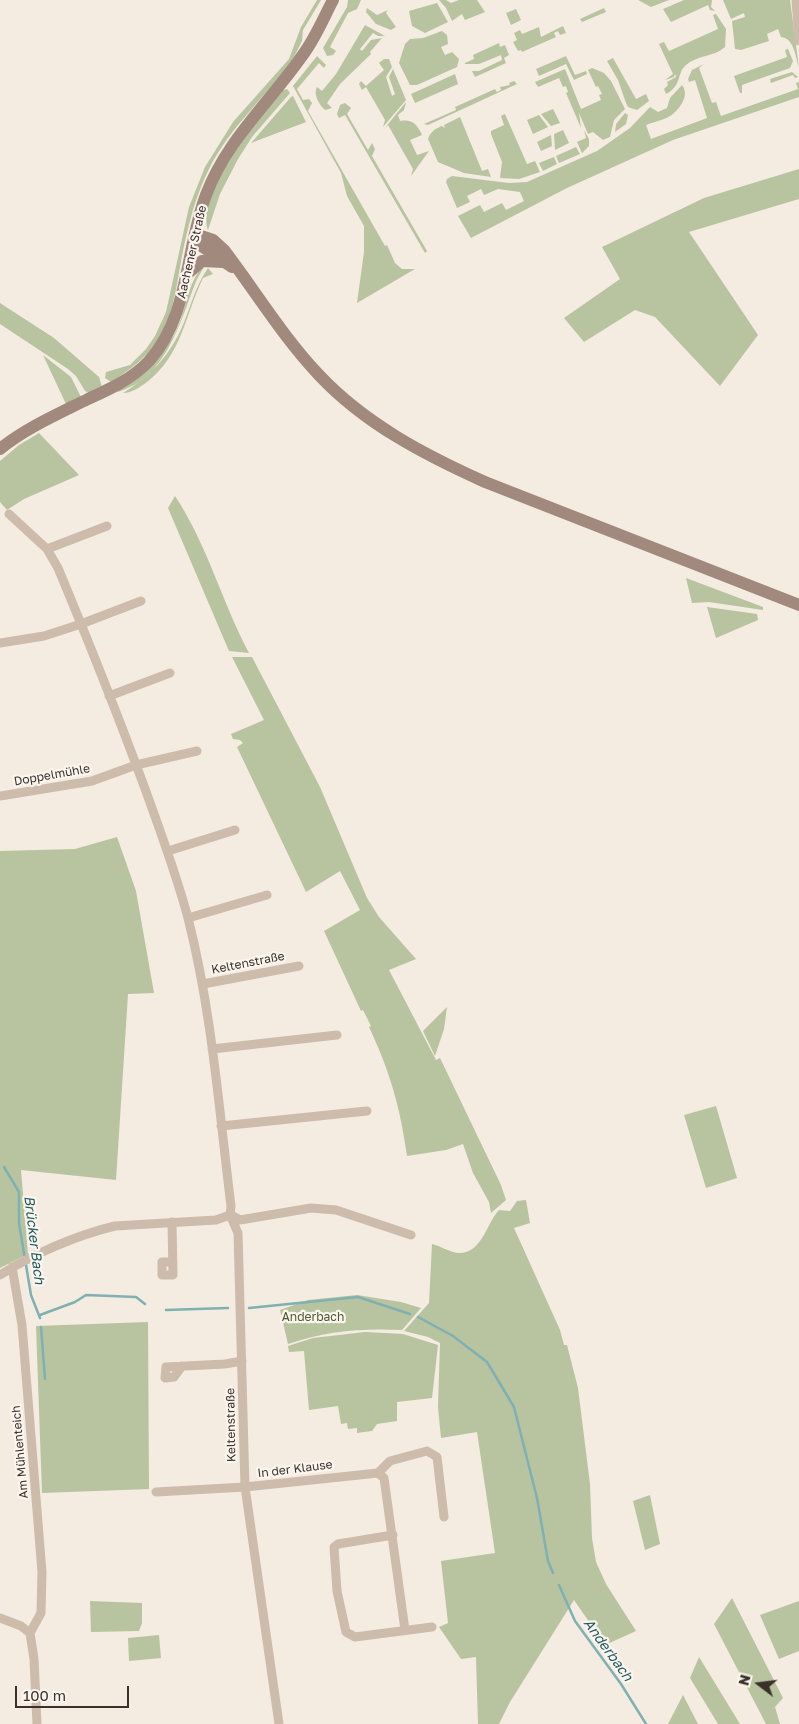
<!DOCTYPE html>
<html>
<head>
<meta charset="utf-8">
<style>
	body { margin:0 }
	#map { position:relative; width:799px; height:1724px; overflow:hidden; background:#f4ebe1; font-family:"Golos Text",sans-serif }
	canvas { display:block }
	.north { position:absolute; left:734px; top:1659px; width:50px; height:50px; -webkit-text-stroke:4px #fbf5ee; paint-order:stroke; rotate:285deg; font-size:14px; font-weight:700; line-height:20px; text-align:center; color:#3b302b }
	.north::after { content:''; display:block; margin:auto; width:18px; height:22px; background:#3b302b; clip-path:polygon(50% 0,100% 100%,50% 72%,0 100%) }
	.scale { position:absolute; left:15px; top:1686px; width:114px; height:22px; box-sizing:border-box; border:2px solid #3b302b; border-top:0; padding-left:6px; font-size:15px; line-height:18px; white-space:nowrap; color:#3b302b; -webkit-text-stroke:4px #fbf5ee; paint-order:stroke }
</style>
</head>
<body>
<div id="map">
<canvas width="799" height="1724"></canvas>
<div class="north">N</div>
<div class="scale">100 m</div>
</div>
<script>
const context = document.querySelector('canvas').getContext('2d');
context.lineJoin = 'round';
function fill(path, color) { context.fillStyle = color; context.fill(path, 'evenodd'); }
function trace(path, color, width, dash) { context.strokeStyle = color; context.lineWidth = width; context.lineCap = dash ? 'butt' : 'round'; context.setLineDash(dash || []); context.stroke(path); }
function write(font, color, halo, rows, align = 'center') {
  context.font = font + ' "Golos Text",sans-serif'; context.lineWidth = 4.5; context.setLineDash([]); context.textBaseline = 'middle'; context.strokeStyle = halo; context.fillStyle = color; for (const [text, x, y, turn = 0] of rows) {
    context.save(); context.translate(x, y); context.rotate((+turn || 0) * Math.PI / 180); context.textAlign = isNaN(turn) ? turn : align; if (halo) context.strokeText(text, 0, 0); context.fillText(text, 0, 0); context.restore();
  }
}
const green = new Path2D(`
	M317,0H321L303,30L302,41L295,55C269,95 230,126 209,169C195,197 188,226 182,256C177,283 174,312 160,336C149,356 130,370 111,382L105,378L106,372L130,365L146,349L155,336L166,312L189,207L205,167L233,122L289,59L301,27Z
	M348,0H361L357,9L348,13L330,47L336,51L333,55L327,56L323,48L347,7Z
	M439,0H446L451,3L459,0H477L485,12L465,20L462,14L452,21L446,8Z
	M638,0H669L651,7Z
	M684,0H712L711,7L715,11L710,10L708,5L671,22L663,9Z
	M723,0H790L799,67C795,56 794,38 781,37L778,29L767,34L769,41L741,50L735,49L732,21L745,17L744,13L731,19Z
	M437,3L448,22L425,33L412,26L409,11Z
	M367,8L377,15L388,10L386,13L396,27L391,30L376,24L366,12Z
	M604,8L606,12L582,22L580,19Z
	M516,9L521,20L511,25L506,13Z
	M716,14L726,29L725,47C714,57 697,55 686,65C677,72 682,86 666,94L664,89L668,85L667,82L676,77L675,74L674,77L665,80L673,74L659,44L664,42L669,51L718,29L713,15Z
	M365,25L385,36H378L373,33L360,49L362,51L371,40L382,38L370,52L371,54L340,84L327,103L332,108L325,110C319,105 313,94 317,87L322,91L336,74Z
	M563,26L566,33L560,35L558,31L554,33L556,37L522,52L521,50L518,51L513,42L517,40L514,33L520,30L522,34L539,27L541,37Z
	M442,31L447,35L448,44L441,47L445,55L452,52L459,59L457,67L417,85H410L399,63L405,44L410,39L423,38Z
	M499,43L500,47L505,45L509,55L504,58L506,63L475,77L472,71H479L502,60L501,55L479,64H465V63L474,59L473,55Z
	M788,49L793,61L790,68L742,85V93H740L734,76L787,57L785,50Z
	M317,56L326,65L324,68L319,63L297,89L303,100L309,99L312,103L308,111L385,246L387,245L395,263L402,269H415L357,303L364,252V226L347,196L341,173L293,86Z
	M566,56L575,75L586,71L587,74L574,80L566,64L539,76L536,69Z
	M613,58L636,99L646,94L649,101L637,110L628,107L626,103L618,80L607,61Z
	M384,59H389L392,67L386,77L392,96L395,94L389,77L393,69L406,100L383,127L385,120L366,87L362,90L359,84L361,81L366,86L384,70L379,63Z
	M704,64L699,68L712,103L716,102L721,116L798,89L796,83L799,82V97L673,140L567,188L471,238L458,216L480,205L484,212L502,203L506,210L524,201L520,192L498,189L484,195L481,189L467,196L470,202L457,208L446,182L447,179L452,176L509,183L527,182L597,151L630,128L650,107L658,112L667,108L670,98L682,85C690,95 680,108 673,114C667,119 654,122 646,125L651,139L707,118L695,80L689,82L688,79L692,70Z
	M592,68L604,73L611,81L625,109L614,120L610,137L603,140L593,132L588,134L579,113L581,128L566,93L568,92L566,86L563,87L559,78L538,87L535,82L565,69L581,109L601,100L599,95L602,94L598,86L596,87L588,70Z
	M792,72L798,77L795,78L793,75L771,83L770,79Z
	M455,74L458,84L415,103L411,94Z
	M514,81L517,84L428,125L424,124L456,110L455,107L495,89L497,92L501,90L500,87L510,85L509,83Z
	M287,89L290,93L252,137L238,159L220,194L208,230C196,193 260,118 283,90Z
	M293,96L306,122L251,143L291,97Z
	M406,102L404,110L398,115L400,121C412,119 417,124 422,135L410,140L417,155L429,151L411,176L413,169L388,125L384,129Z
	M345,103L351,108L347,114L368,150L372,143L375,149L372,156L427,251L425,253L345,115L339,118L337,114L340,105Z
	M553,109L560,123L551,126L541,114Z
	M625,113L628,115L626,124L615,132L616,124Z
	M505,114L527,164L535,161L540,172L519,179L500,178L502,162L491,134V131L504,125L501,116Z
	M539,115L548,127L533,134L527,120Z
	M460,117L482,171L488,169L491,177L464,173L438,162L428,139C431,131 435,129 442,126L445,128L444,125Z
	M563,130L569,143L555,150L554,134Z
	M584,130L589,139V146L582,153L577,142L586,138Z
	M551,135L552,146L541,151L537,142Z
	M576,147L580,154L559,163L556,156Z
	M554,157L557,164L543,171L539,163Z
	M799,169V199L689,232L758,335L720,386L655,317L635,310L584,342L564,318L620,279L602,247L704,198Z
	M205,263C203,271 197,277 195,284C179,325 166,377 118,392L119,388C139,371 164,355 176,331C188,306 186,285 205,263Z
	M208,268L213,274L203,278C185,315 182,355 147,382C140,387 132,393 123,393C153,374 174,351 186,317C193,299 197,284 208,268Z
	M0,303L54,338L99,377L102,387L89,393L85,391L76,376L68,369L0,324Z
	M43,355L71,377L81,397L66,404Z
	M39,433L79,475L24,499L7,510L0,502V461L19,445Z
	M175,496C207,544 222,602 249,653L229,651L226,644L168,508Z
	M686,578L763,607V610L709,602L692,603Z
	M707,607L757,614L758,620L716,638Z
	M232,657H252L320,787L367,898L379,917L416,959L389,970L436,1060L440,1058L501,1185L506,1200L491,1213L489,1202L473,1173L463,1144L446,1150L407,1156C400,1106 390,1072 369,1027L371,1026L363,1010L361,1011L324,931L360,910L340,871L306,892L237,747L243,743L240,740L233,739L231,734L264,720Z
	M117,837L136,891L154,993L128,994L116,1180L21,1170L28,1254L0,1268V851L75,849Z
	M447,1007L444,1029L435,1056L423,1031Z
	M716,1106L737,1178L706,1188L684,1115Z
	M526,1200L530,1223L514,1228L560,1330L564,1345H567L578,1388L590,1484L592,1538L596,1562L606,1584L636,1631L605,1645L574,1600L510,1702L499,1724H478L476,1657L461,1659L439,1627L448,1623L441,1561L495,1553L477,1432L441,1438L438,1407L440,1343L428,1337L404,1331L429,1303L432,1244C440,1246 450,1252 458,1253C482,1254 486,1224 499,1210L510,1211L517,1201Z
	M357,1295L401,1302L421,1308L402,1330C361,1328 326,1331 288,1344L280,1310L308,1300Z
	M148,1322L149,1489L42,1493L36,1326Z
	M365,1332L403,1334L438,1345L432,1398L397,1402V1421L377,1424L372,1431L357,1433V1428L348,1429L347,1423L341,1424L338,1406L309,1410L304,1351L289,1352L288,1346L313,1338Z
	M650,1495L660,1544L645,1550L633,1501Z
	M732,1598L783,1698L775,1707L780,1724H766L714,1624Z
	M90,1601L142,1603V1623L139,1631L91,1632Z
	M799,1601V1651L779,1659L760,1615Z
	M159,1635L161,1658L129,1661L128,1638Z
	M699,1657L740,1724H718L690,1678Z
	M683,1695L698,1724H668Z`);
const stream = new Path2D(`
	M4,1167L19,1192V1223L31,1295L40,1318
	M249,1308L358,1297L410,1314
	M166,1310L228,1308
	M40,1315L75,1302L86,1295L136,1297L145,1304
	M418,1317L453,1336L487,1362L514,1407L537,1498L548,1561L553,1573
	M41,1327L45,1379
	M559,1585L575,1621L621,1684L646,1724`);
const street = new Path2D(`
	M796,0L799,41
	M9,514L47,549L58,568C88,640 117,713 144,786C160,830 176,873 188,918C212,1012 219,1110 231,1206L230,1215L238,1233L245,1487L279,1724
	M47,549L107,526
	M0,643L44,636L81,624L141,601
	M109,696L170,673
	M0,796L92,781L136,765L197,751
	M168,851L235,830
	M188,918L267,895
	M203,984L299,966
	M212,1049L337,1035
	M221,1126L367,1111
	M231,1215L240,1220L311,1208L336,1210L411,1235
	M172,1222L173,1275H162V1262H173
	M12,1267L22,1325L42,1572L41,1613L30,1633
	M0,1275C33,1254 77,1235 115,1226L216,1220L230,1215
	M182,1366L174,1377L165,1378L166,1367L225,1364L242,1361
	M378,1473L390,1461L427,1451L437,1457L444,1517
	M156,1492L245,1487L378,1473L384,1478L405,1630
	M393,1535L338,1544L334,1547L337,1591L346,1632L355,1637L432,1627
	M0,1618L21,1626L30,1633L34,1659L37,1724`);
const secondary = new Path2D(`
	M195,234L213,240L224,250C256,292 283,337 319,375C365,424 425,455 485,482L799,605
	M195,234L203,247L232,267
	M186,275L202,261L223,262
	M0,449C26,428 58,414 88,399C110,389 132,379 149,361C190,315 185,250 206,195C226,141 269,103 302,56C315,39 323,19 333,0`);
const streetNames = [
	["Aachener Straße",192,252,-77],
	["Doppelmühle",52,775,-10],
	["Keltenstraße",248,963,-11],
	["Keltenstraße",231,1425,-91],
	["Am Mühlenteich",20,1452,-95],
	["In der Klause",295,1469,-7]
];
const parkNames = [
	["Anderbach",313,1317]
];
const waterNames = [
	["Brücker Bach",34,1240,83],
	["Anderbach",608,1650,54]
];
fill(green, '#b8c4a0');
trace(stream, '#7fb0b2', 2.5);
trace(street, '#cdbbac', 9);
trace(secondary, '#a18a7d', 12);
write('12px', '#3b302b', '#fbf5ee', streetNames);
write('12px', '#4a5a2e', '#fbf5ee', parkNames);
write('italic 14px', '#1f5a5e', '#fbf5ee', waterNames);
</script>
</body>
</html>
